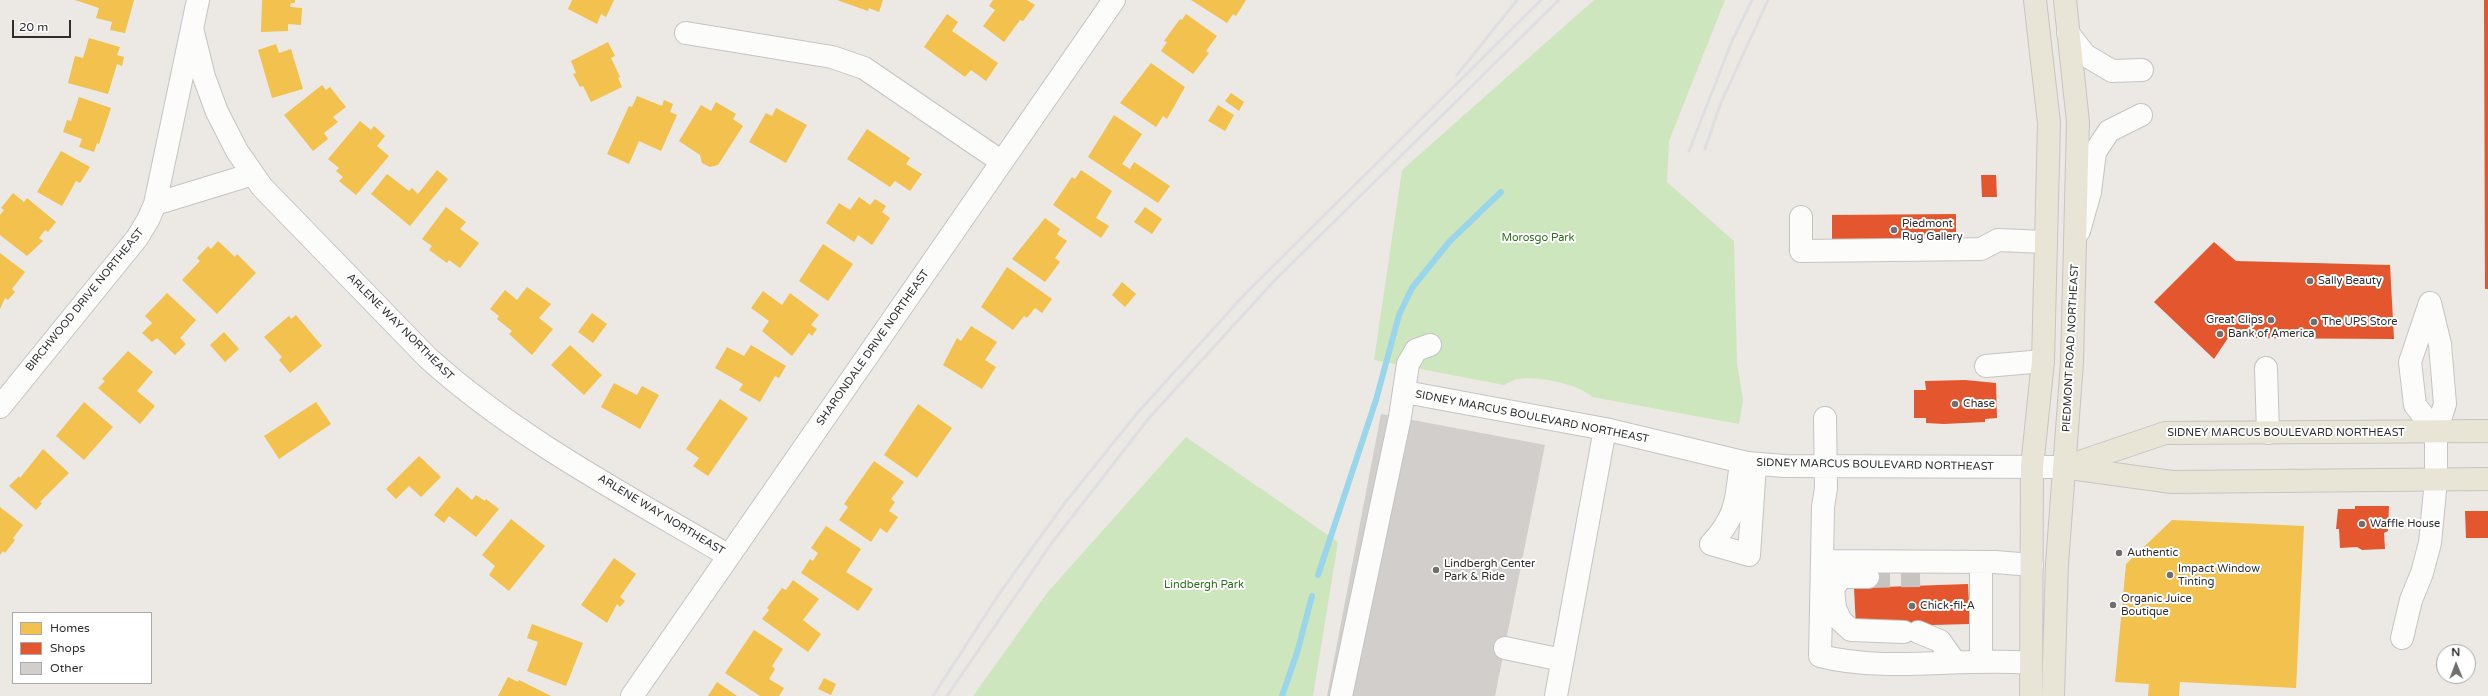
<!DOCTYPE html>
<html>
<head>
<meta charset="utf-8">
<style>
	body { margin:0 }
	#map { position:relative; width:2488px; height:696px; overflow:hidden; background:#ece8e4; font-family:"Varela Round",sans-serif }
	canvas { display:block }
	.legend { position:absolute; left:12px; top:612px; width:140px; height:72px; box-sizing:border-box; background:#fff; border:1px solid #ababab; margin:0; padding:5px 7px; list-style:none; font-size:12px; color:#2e2e2e }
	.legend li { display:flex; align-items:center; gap:8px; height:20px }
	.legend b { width:20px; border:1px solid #ababab }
	.north { position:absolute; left:2436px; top:644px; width:40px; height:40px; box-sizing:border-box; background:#fff; border:1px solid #ababab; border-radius:50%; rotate:359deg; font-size:11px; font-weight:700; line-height:16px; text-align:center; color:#2e2e2e }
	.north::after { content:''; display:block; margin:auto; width:14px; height:18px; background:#706f6e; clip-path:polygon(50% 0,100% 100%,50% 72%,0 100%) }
	.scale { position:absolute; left:12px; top:20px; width:59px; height:18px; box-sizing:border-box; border:2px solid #2e2e2e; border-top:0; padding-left:5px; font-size:12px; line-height:14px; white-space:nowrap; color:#2e2e2e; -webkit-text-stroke:3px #fff; paint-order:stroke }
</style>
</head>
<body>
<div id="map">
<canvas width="2488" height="696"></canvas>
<ul class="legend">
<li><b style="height:11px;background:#f2c14e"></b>Homes</li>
<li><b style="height:11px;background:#e4572e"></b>Shops</li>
<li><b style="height:11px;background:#d1cecb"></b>Other</li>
</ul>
<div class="north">N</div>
<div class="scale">20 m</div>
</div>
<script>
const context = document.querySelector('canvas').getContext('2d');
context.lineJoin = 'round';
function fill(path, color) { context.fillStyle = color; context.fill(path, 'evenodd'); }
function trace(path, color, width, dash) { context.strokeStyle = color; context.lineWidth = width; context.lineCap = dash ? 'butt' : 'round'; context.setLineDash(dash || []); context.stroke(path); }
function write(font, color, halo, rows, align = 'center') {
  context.font = font + ' "Varela Round",sans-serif'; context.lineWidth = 4; context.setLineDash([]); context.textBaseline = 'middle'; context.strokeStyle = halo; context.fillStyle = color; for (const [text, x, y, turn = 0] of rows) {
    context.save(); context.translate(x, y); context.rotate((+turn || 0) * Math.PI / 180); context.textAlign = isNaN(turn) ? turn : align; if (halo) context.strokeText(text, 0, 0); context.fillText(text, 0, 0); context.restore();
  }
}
const green = new Path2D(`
	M1594,0H1725L1669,141L1667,182L1734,241L1737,363L1743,400L1739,424L1592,397C1579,384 1537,376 1518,379C1513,380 1508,383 1504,385L1374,360L1402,170Z
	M1186,437L1338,542L1313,696H973L1047,593Z`);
const homes = new Path2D(`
	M75,0H134L125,33L110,30L112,22L96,18L99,8Z
	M262,0H295V3H291L290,7L302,8L301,25L288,24V31L261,32Z
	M572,0H614L606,17L601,14L597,24L568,9Z
	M837,0H883L879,12L869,8L868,11Z
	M993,0H1027L1035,5L1023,21L1020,20L1004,42L983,26L995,10L989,6Z
	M1191,0H1246L1236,16L1233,14L1227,23Z
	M947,14L958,22L952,31L998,63L986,81L971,70L965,77L924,47Z
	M1186,14L1217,36L1206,51L1209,53L1193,74L1161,51L1167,42L1164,41L1180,19L1182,20Z
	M89,38L120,47L117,55L124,57L122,66L117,64L108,94L68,83L75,56L83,58Z
	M608,42L615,56L611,58L620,77L618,78L622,87L591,102L583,86L580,87L573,74L576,73L571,61Z
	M276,44L279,53L291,49L303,89L272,98L258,50Z
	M1151,63L1185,87L1167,119L1163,116L1156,127L1120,103Z
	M322,85L326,90L330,87L346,107L333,117L338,122L324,133L328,139L313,151L284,115Z
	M1231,93L1244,102L1239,111L1225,101Z
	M637,96L662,106L664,100L673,104L670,112L677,115L661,151L639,141L629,164L607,154L629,106L632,107Z
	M79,97L111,108L99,144L97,143L94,152L79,147L82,139L63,132L67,120L71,121Z
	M716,102L736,114L733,119L743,126L718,165L710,167L702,163L700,155L679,141L701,105L711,111Z
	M1218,105L1234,115L1225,131L1208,121Z
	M776,108L807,125L786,163L749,142L766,113L772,116Z
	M1114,115L1142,134L1122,164L1130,169L1134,162L1170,186L1158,203L1088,157Z
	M360,121L371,130L374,126L385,136L377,146L389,156L356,195L339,181L343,177L336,171L339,168L328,159Z
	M867,129L910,158L906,164L922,174L910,191L895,181L890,187L847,159Z
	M61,151L90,167L80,183L76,181L62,206L37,192Z
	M437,170L448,179L410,226L371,194L387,174L409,191L412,188L418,194Z
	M1081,170L1112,191L1096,218L1109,226L1101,238L1053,205L1072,177L1075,179Z
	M13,193L24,202L27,198L56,222L48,232L45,230L39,238L43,241L27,256L0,235V215L4,210L1,208Z
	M859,197L870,205L875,199L886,206L882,212L890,218L872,245L858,235L854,242L826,223L839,203L850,210Z
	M446,207L466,222L460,229L479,243L460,268L449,260L447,263L429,250L432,246L422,239Z
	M1145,207L1162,219L1152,234L1134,222Z
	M1045,218L1060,229L1057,234L1067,241L1055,258L1060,262L1045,282L1012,259Z
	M218,241L235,257L237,254L256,273L217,314L182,280L200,261L197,258L208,246L211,249Z
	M823,244L853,264L828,301L799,281Z
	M0,253L25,272L12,289L15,292L8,300L5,298L0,309Z
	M1007,267L1052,299L1042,313L1035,308L1027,318L1024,316L1013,330L981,307Z
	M1122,282L1136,294L1125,307L1112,295Z
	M527,287L551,304L539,318L553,329L532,355L509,334L512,331L497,319L499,316L490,309L505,290L517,300Z
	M763,291L782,305L790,293L819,315L811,325L817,329L812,336L809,333L792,356L762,331L769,321L751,308Z
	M167,293L196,320L180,338L186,344L175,355L157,338L152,342L142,333L152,323L145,316Z
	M592,313L607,324L593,343L578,332Z
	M296,315L322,346L290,373L279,360L282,357L264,337L289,316L291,319Z
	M971,326L997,342L985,360L996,367L982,389L943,365L957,338L961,341Z
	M224,332L239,349L225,362L210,345Z
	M570,345L602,375L584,395L551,365Z
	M751,345L786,366L779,378L775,376L760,402L739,390L743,384L715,368L727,347L744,356Z
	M128,351L153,372L137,391L155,406L140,424L98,388L105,381L102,379Z
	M614,383L637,395L642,386L659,395L640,429L601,407Z
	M720,399L748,418L708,476L693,466L699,458L686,449Z
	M84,402L113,427L84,460L56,436Z
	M316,402L331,424L279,459L264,436Z
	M918,404L952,428L917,478L884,455Z
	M43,449L69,473L40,502L42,503L36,510L9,486L19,476L20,478Z
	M419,456L441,477L421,497L409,486L396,499L386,489Z
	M874,461L904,482L891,499L895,502L889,511L898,517L887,533L880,528L871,542L839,520L848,507L844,504Z
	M457,487L472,500L476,495L485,501L486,499L499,509L476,537L449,516L444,523L434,515Z
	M0,507L23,525L13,538L15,540L5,553L3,551L0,555Z
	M511,519L545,546L509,591L489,575L495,566L482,555Z
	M2172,520L2304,526L2296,688L2180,682L2179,696H2148L2149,684L2115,682L2126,564Z
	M826,526L861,549L846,572L873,589L858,611L801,573L810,559L813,561L818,553L811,548Z
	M614,558L636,574L620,597L625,601L620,607L617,604L607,623L581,605Z
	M793,580L819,599L803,620L821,634L808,652L762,619L769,610L767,608L782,588L786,590Z
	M532,624L583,643L566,686L527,671L538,642L527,638Z
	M754,630L783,649L772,666L775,669L769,679L784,688L779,696H760L725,673Z
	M508,677L518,682L519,680L551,696H498Z
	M824,678L836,684L831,695L818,689Z
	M717,682L737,696H708Z`);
const shops = new Path2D(`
	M2484,0H2488V289H2485Z
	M1981,175H1996L1997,197H1982Z
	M1956,214V245L1832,246V215Z
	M2214,242L2236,261L2390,265L2394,339L2228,338L2214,359L2154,302Z
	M1965,380L1996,383L1997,418L1985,419V422L1944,424L1926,423V418H1914V390H1926L1925,381Z
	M2355,506H2389L2388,531L2384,533L2385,549L2362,550L2357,547L2340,548L2339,529H2336L2338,509H2355Z
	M2465,511H2488V538H2466Z
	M1968,584L1970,624L1856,627L1854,588Z`);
const stream = new Path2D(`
	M1318,575L1376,400L1399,315L1412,288L1449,242L1501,192
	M1282,696L1297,653L1312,596`);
const building = new Path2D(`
	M1381,414L1545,445L1495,696H1327Z`);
const minorTunnel = new Path2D(`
	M1868,577L1920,576`);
const minor = new Path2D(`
	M192,28L204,77L217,112L237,151L262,187L428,358C518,439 626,495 729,556
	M686,33L832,57L864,68L1002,162
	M2068,33L2085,55L2112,71L2142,70
	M155,204L253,174
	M1801,217V251L1981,249L1998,240L2046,242
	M2079,231L2090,192L2095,152L2109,131L2141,115
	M2430,303L2410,362L2415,405L2436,432
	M1986,366L2043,361
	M2266,368L2268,433
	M1405,392L1605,429L1747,463L1784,466L2065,467
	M0,407L137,238L148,220L155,204L198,0
	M1741,462C1736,499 1738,515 1711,544L1749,555L1755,464
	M1822,561L1823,507L1826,488L1825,418
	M1868,577H1841L1833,589L1835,608L1841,621L1851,630L1904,632
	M1918,632L1940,641L1954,661
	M2402,638L2411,600L2422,573L2430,543L2436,480V432L2445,404L2440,344L2430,303
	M1505,648L1562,660
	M1981,662V562
	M2031,663C1962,657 1888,673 1820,656L1822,561L1995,562L2032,565
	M632,696L1114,0
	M1341,696L1400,417L1408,364L1416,350L1430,345
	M1556,696L1605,429`);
const major = new Path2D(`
	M2065,467L2165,433L2488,431
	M2070,468L2172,482L2488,479
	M2031,696L2032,467L2043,361L2049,123L2035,0
	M2053,696L2057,564L2072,362L2078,122L2065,0`);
const rail = new Path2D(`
	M1457,75L1517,0
	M1705,149L1720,105L1768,0
	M1689,151L1732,41L1752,0
	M933,696L999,594L1064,504L1139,411L1245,294L1541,0
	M947,696L1051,544L1149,418L1274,281L1559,0`);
const markers = [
	[1894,230,4,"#706f6e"],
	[2310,281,4,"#706f6e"],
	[2271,320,4,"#706f6e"],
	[2314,322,4,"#706f6e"],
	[2220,334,4,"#706f6e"],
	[1955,404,4,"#706f6e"],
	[2362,524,4,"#706f6e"],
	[2119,553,4,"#706f6e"],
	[1436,570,4,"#706f6e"],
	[2170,575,4,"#706f6e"],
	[2113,605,4,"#706f6e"],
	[1912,606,4,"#706f6e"]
];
const poiNames = [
	["Piedmont",1902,224],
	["Rug Gallery",1902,237],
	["Sally Beauty",2318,281],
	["Great Clips",2263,320,"right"],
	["The UPS Store",2322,322],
	["Bank of America",2228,334],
	["Chase",1963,404],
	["Waffle House",2370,524],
	["Authentic",2127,553],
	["Lindbergh Center",1444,564],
	["Park & Ride",1444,577],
	["Impact Window",2178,569],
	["Tinting",2178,582],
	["Organic Juice",2121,599],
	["Boutique",2121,612],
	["Chick-fil-A",1920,606]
];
const parkNames = [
	["Morosgo Park",1538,238],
	["Lindbergh Park",1204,585]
];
const streetNames = [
	["BIRCHWOOD DRIVE NORTHEAST",85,300,-51],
	["ARLENE WAY NORTHEAST",400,327,45],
	["SHARONDALE DRIVE NORTHEAST",873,348,-55],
	["PIEDMONT ROAD NORTHEAST",2071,348,-87],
	["SIDNEY MARCUS BOULEVARD NORTHEAST",1532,417,11],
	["SIDNEY MARCUS BOULEVARD NORTHEAST",2286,433],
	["SIDNEY MARCUS BOULEVARD NORTHEAST",1875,465,1],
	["ARLENE WAY NORTHEAST",661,515,31]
];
fill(green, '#cee6be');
fill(homes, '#f2c14e');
fill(shops, '#e4572e');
trace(stream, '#99d6ec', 6);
fill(building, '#d1cecb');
trace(minorTunnel, '#c6c3c0', 22, [22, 11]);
trace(minor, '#c5c4c5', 24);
trace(major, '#c6c5c4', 24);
trace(minor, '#fcfcfb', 22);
trace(major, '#e8e4d6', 22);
trace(rail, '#dfdfe1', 3);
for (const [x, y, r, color] of markers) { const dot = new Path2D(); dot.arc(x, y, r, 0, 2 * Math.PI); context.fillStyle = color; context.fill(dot); trace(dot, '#fff', 1.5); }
write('11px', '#2e2e2e', '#fff', poiNames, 'left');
write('11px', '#2c6e1b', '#fff', parkNames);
write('11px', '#2e2e2e', '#fff', streetNames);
</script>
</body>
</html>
